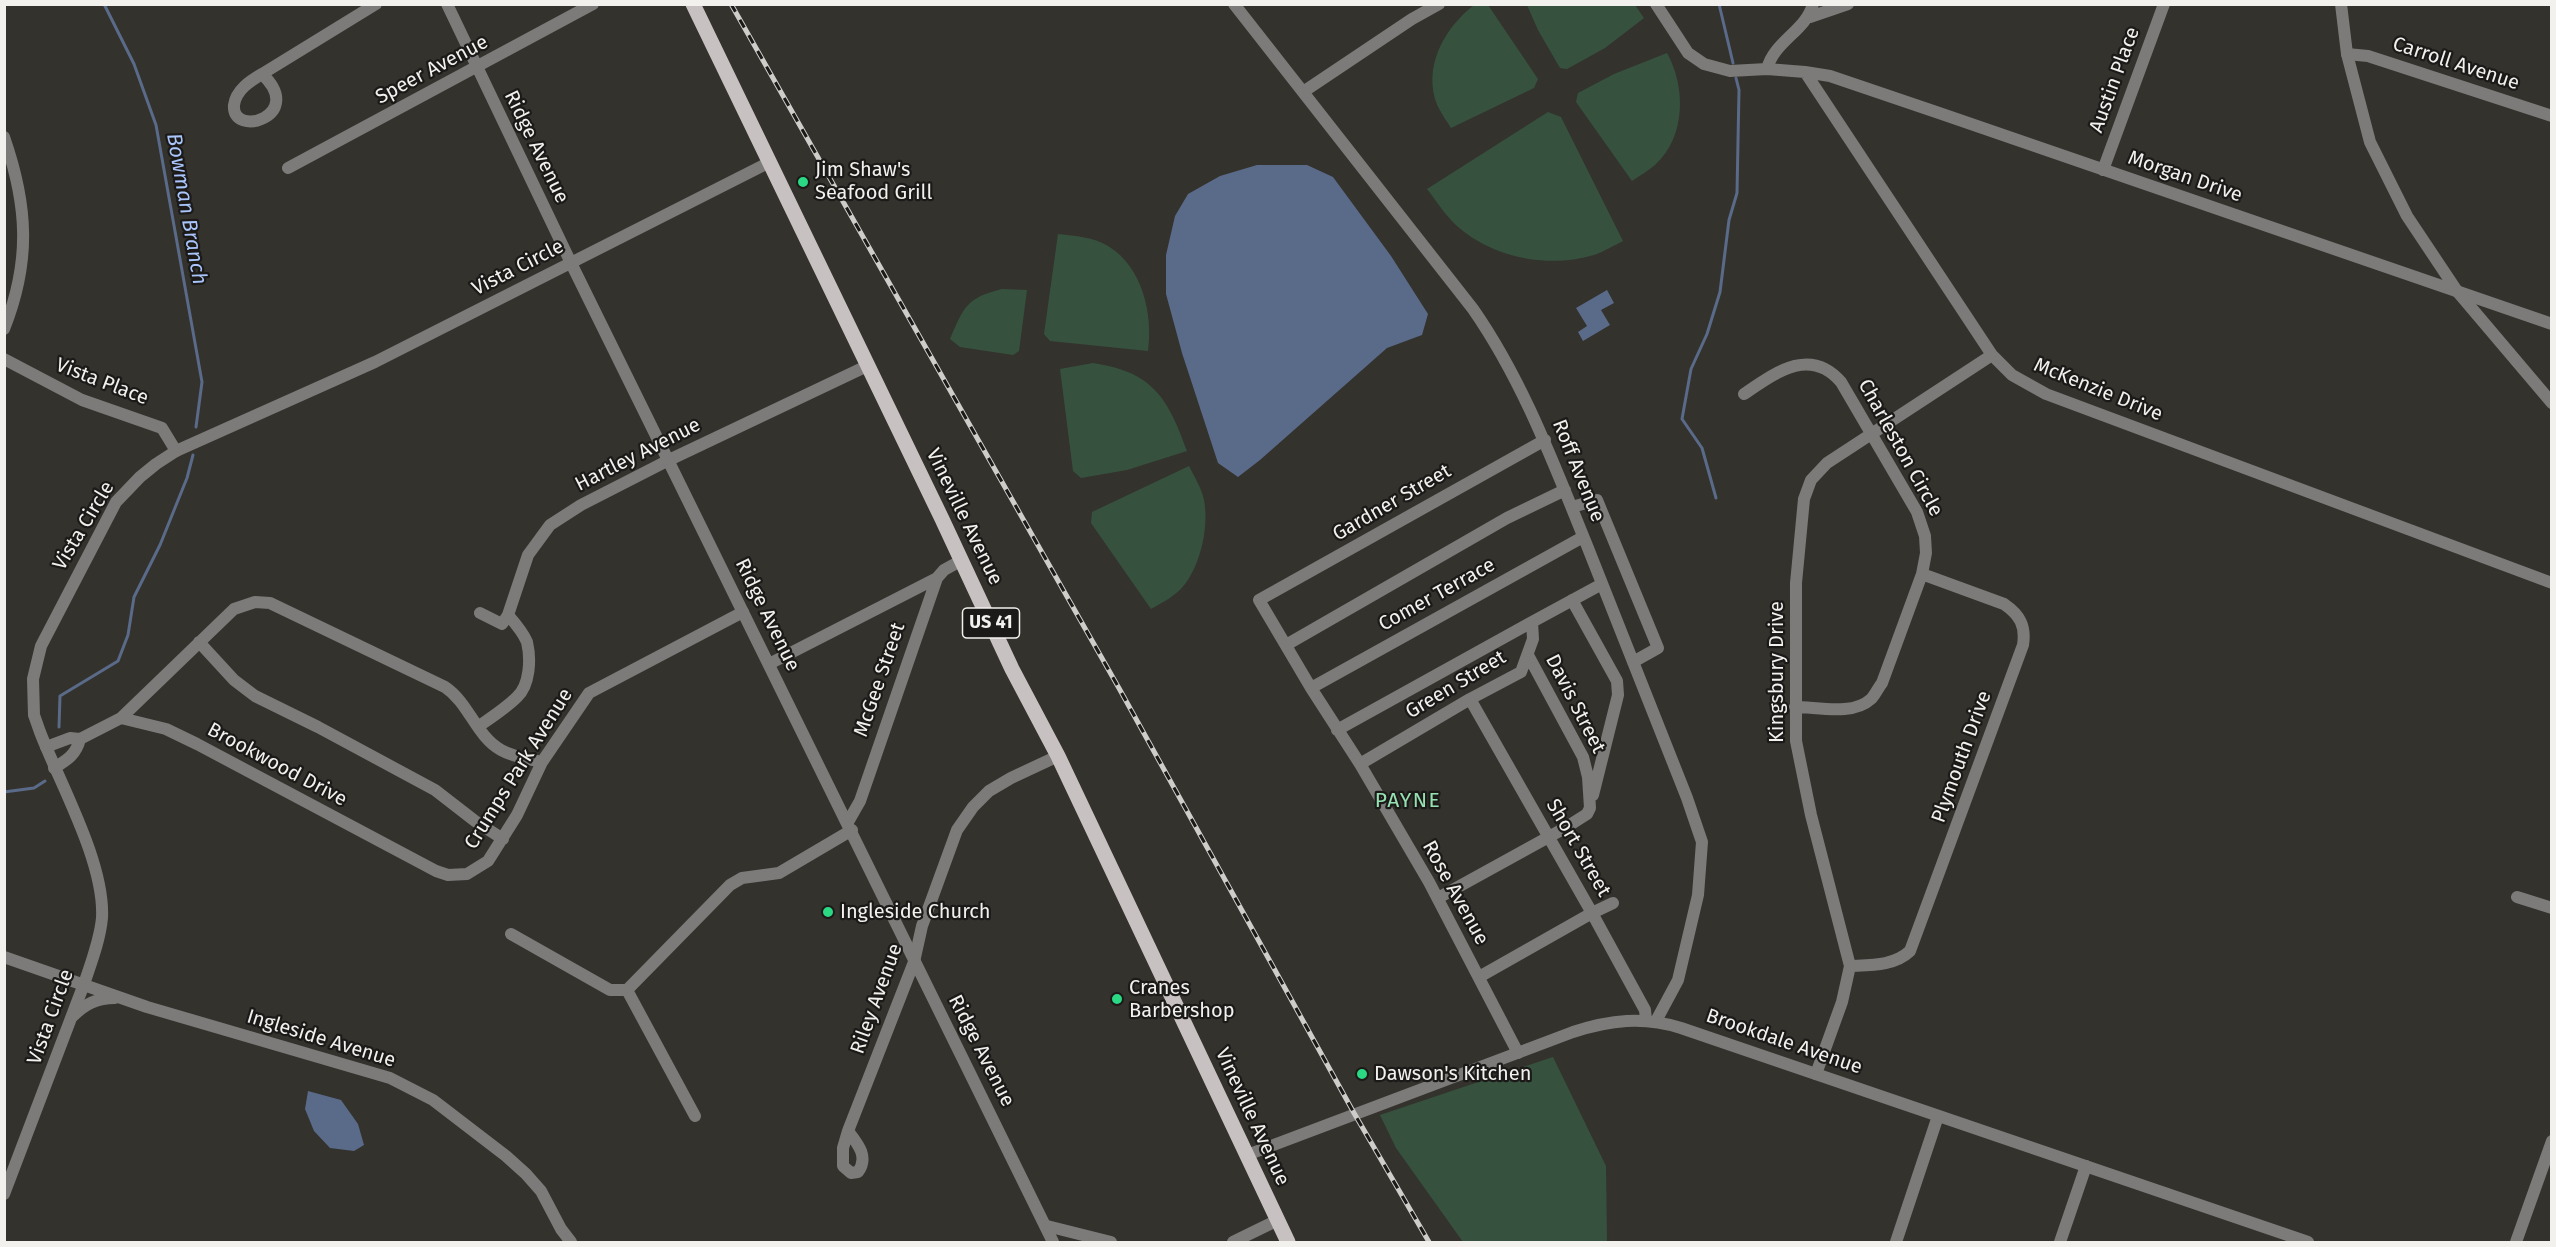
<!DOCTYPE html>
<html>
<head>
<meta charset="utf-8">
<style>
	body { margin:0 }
	#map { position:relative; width:2556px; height:1247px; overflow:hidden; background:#34322d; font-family:"Fira Sans",sans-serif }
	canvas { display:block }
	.frame { position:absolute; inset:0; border:6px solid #f2f1ee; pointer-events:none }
</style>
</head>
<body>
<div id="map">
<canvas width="2556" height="1247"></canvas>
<div class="frame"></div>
</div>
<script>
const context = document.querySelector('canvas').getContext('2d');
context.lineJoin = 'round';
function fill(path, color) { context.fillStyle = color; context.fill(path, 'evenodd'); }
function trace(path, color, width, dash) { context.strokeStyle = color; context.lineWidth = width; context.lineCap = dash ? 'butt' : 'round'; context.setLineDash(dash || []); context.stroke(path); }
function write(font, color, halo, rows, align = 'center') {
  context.font = font + ' "Fira Sans",sans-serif'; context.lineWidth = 4.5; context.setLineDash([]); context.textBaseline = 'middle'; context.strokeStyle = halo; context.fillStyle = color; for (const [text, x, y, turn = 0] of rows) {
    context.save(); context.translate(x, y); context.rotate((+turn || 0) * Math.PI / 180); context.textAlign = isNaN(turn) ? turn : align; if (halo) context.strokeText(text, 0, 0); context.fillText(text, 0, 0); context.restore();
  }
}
const green = new Path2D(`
	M1474,5H1488L1538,79L1534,88L1451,128C1446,120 1438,109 1435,99C1425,62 1446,27 1474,5Z
	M1527,5H1635L1644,18L1605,48L1567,69L1560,68L1538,30Z
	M1667,53C1686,87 1686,137 1655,165C1648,171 1639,176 1632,181L1576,102L1578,93L1614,74Z
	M1548,112L1561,117L1623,241C1613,246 1603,252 1594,255C1550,268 1499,259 1463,231C1448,220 1438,203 1427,189Z
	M1058,234C1076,236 1093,237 1108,246C1143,267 1153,315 1148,351L1050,341L1044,334Z
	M1002,289L1027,290L1019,351L1013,355L960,347L950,339C964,307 966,298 1002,289Z
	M1093,363C1153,372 1168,398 1187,451L1127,470L1081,478L1073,471L1060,369Z
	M1189,466C1194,476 1202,489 1204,500C1209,526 1201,563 1185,584C1176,596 1163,602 1151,609L1091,523L1092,512Z
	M1553,1057L1606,1166L1607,1242H1463L1396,1148L1380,1115Z`);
const water = new Path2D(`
	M1257,165H1307L1333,177L1391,256L1428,314L1422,335L1387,348L1260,460L1238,477L1218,463L1182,353L1166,294V255L1175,216L1188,194L1220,176Z
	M1607,290L1614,303L1601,310L1610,325L1583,341L1578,332L1587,326L1576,308Z
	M308,1091L341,1100L358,1124L364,1145L354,1151L330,1148L314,1131L305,1109Z`);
const stream = new Path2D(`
	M104,4L134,64L156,125L202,382L196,427
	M1719,4L1733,63
	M1716,498L1702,448L1682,419L1691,369L1707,334L1720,292L1729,220L1737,193L1739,90L1736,78
	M59,727L60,696L118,661L128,635L134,597L160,545L187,478L193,455
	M4,792L34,788L45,781`);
const minor = new Path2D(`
	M447,4L571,263
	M1234,4L1473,309C1523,381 1553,462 1586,543C1620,628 1653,713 1687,798L1702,842L1698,895L1678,980L1656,1021
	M1656,4L1688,53L1704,64L1730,71L1767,69L1805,72L1992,355L2012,375L2046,394L2552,583
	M1810,17L1848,4
	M2347,54L2368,56L2552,116
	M1767,69C1774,41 1806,31 1813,4
	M1805,72L1830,76L1942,114L2552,324
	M262,74C307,116 231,139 234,105C236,90 250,81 262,74Z
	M262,74L376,4
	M1303,92L1412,19L1439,4
	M4,137C28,206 31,261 4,329
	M288,168L593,4
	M2103,170L2164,4
	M4,359L82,400L162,428L176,451
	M1744,394C1775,373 1810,346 1841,382L1917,512L1925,536L1926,553L1922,574L1882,683C1878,688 1875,695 1871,699C1853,716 1817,707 1795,707
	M1572,507L1597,500L1658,648L1633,662
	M1572,600L1617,681L1618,695L1593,795
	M480,613L502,624L508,615L528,555L550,525L581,505L669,460L867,366
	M199,642L234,680L255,696L318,727L435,790L475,821L503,839
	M1286,645L1507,518L1565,490
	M769,664L937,578
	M1311,688L1583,537
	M1470,699L1592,913L1645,1010L1646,1020
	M121,718L234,609L255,602L270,603L445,687C469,703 476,736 501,750C513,757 529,759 542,762
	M479,726C492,717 506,708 517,697C530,685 531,659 527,642C523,632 515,623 508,615
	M1337,730L1532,622
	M46,747L70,738L80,739L121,718L166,729L197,744L436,871L448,875L467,874L488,861L517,815L542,762L589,693L743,612
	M1360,764L1470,699L1521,672L1533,639L1532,622L1602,584
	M54,768C67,760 76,755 80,739
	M848,822L860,801L937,578L944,570L962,560
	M2517,897L2552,908
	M1438,898L1565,828L1587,814L1590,808L1588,777L1583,757L1528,655
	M511,934L610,990H627L695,1116
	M1850,966C1871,965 1894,966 1910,951L2023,645C2026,626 2020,615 2004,604L1922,574
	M1479,977L1592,913L1613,903
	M627,990L730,885L742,878L779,873L852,830
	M1518,1053L1429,882L1360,764L1311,688L1259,600L1545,440
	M1816,1074L1842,1002L1850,966L1811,815L1796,741V583L1804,499L1811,480L1827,463L1992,355
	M848,1131C858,1144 869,1157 858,1172L851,1173L843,1166V1148L848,1131L914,962L922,926L957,830L973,807L989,791L1011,778L1058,756
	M4,1194L84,984
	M1047,1226L1111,1242
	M1233,1242L1278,1220
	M1896,1242L1938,1116
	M2060,1242L2086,1166`);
const tertiary = new Path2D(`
	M2341,4L2347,54L2370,142L2407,216L2457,291L2552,403
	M571,263L1053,1242
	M4,957L147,1007L390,1078L433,1100L506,1156L526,1174L541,1191L561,1229L571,1242
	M84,984C91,963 100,940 102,918C105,863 60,784 40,732L34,715L33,679L41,646L116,502L140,477L156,464L176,451L375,362L770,162
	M73,1016C85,1004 97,998 115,998
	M1247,1155L1573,1032C1610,1020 1643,1016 1681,1028L2308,1242
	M2516,1242L2552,1141`);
const primary = new Path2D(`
	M693,4L942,519L1012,669L1058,756L1288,1242`);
const rail = new Path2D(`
	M731,4L1120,690L1354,1113L1429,1242`);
const markers = [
	[803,182,6,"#2bd884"],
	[828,912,6,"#2bd884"],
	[1117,999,6,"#2bd884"],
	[1362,1074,6,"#2bd884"]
];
const shields = [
	[991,623,57]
];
const shieldNames = [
	["US 41",991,623]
];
const streetNames = [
	["Carroll Avenue",2456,64,18],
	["Speer Avenue",432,70,-28],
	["Austin Place",2115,80,-70],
	["Ridge Avenue",536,147,64],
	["Morgan Drive",2185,177,19],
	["Vista Circle",518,268,-27],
	["Vista Place",102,382,21],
	["McKenzie Drive",2098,390,22],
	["Charleston Circle",1900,448,61],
	["Hartley Avenue",638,455,-27],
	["Roff Avenue",1578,471,68],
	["Gardner Street",1392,503,-30],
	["Vineville Avenue",964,517,64],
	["Vista Circle",84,526,-59],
	["Comer Terrace",1437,595,-29],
	["Ridge Avenue",767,615,64],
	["Kingsbury Drive",1777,672,-90],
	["McGee Street",880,680,-71],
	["Green Street",1456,685,-31],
	["Davis Street",1575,704,63],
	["Plymouth Drive",1962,757,-70],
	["Brookwood Drive",277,765,28],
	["Crumps Park Avenue",519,769,-58],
	["Short Street",1578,848,60],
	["Rose Avenue",1455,893,61],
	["Riley Avenue",877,999,-70],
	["Vista Circle",51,1017,-70],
	["Ingleside Avenue",321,1039,17],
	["Brookdale Avenue",1784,1042,19],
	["Ridge Avenue",981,1051,63],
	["Vineville Avenue",1252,1117,65]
];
const poiNames = [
	["Jim Shaw's",815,170],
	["Seafood Grill",815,193],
	["Ingleside Church",840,912],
	["Cranes",1129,988],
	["Barbershop",1129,1011],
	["Dawson's Kitchen",1374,1074]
];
const waterNames = [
	["Bowman Branch",186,209,80]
];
const neighbourhoodNames = [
	["PAYNE",1408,801]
];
fill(green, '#36523f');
fill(water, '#5a6a89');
trace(stream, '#5a6a89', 3);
trace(minor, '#7d7a7a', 12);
trace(tertiary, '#7d7a7a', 12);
trace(primary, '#c8c1c1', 15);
trace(rail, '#cfcdca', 5);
trace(rail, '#1b1a18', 3, [9]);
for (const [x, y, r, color] of markers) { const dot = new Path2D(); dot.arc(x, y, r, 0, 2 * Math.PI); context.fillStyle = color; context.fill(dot); trace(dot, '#1b1a18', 2); }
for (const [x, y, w] of shields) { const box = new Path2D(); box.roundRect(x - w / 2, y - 15, w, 30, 4.5); context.fillStyle = '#1b1a18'; context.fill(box); trace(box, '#f2f1ee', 1.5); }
write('bold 18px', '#f2f1ee', null, shieldNames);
write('20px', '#f2f1ee', '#1b1a18', streetNames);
write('20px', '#f2f1ee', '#1b1a18', poiNames, 'left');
write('italic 21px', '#a9c5fb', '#1b1a18', waterNames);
context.letterSpacing = '1.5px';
write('21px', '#96e0b1', '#1b1a18', neighbourhoodNames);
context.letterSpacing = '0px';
</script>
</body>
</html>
